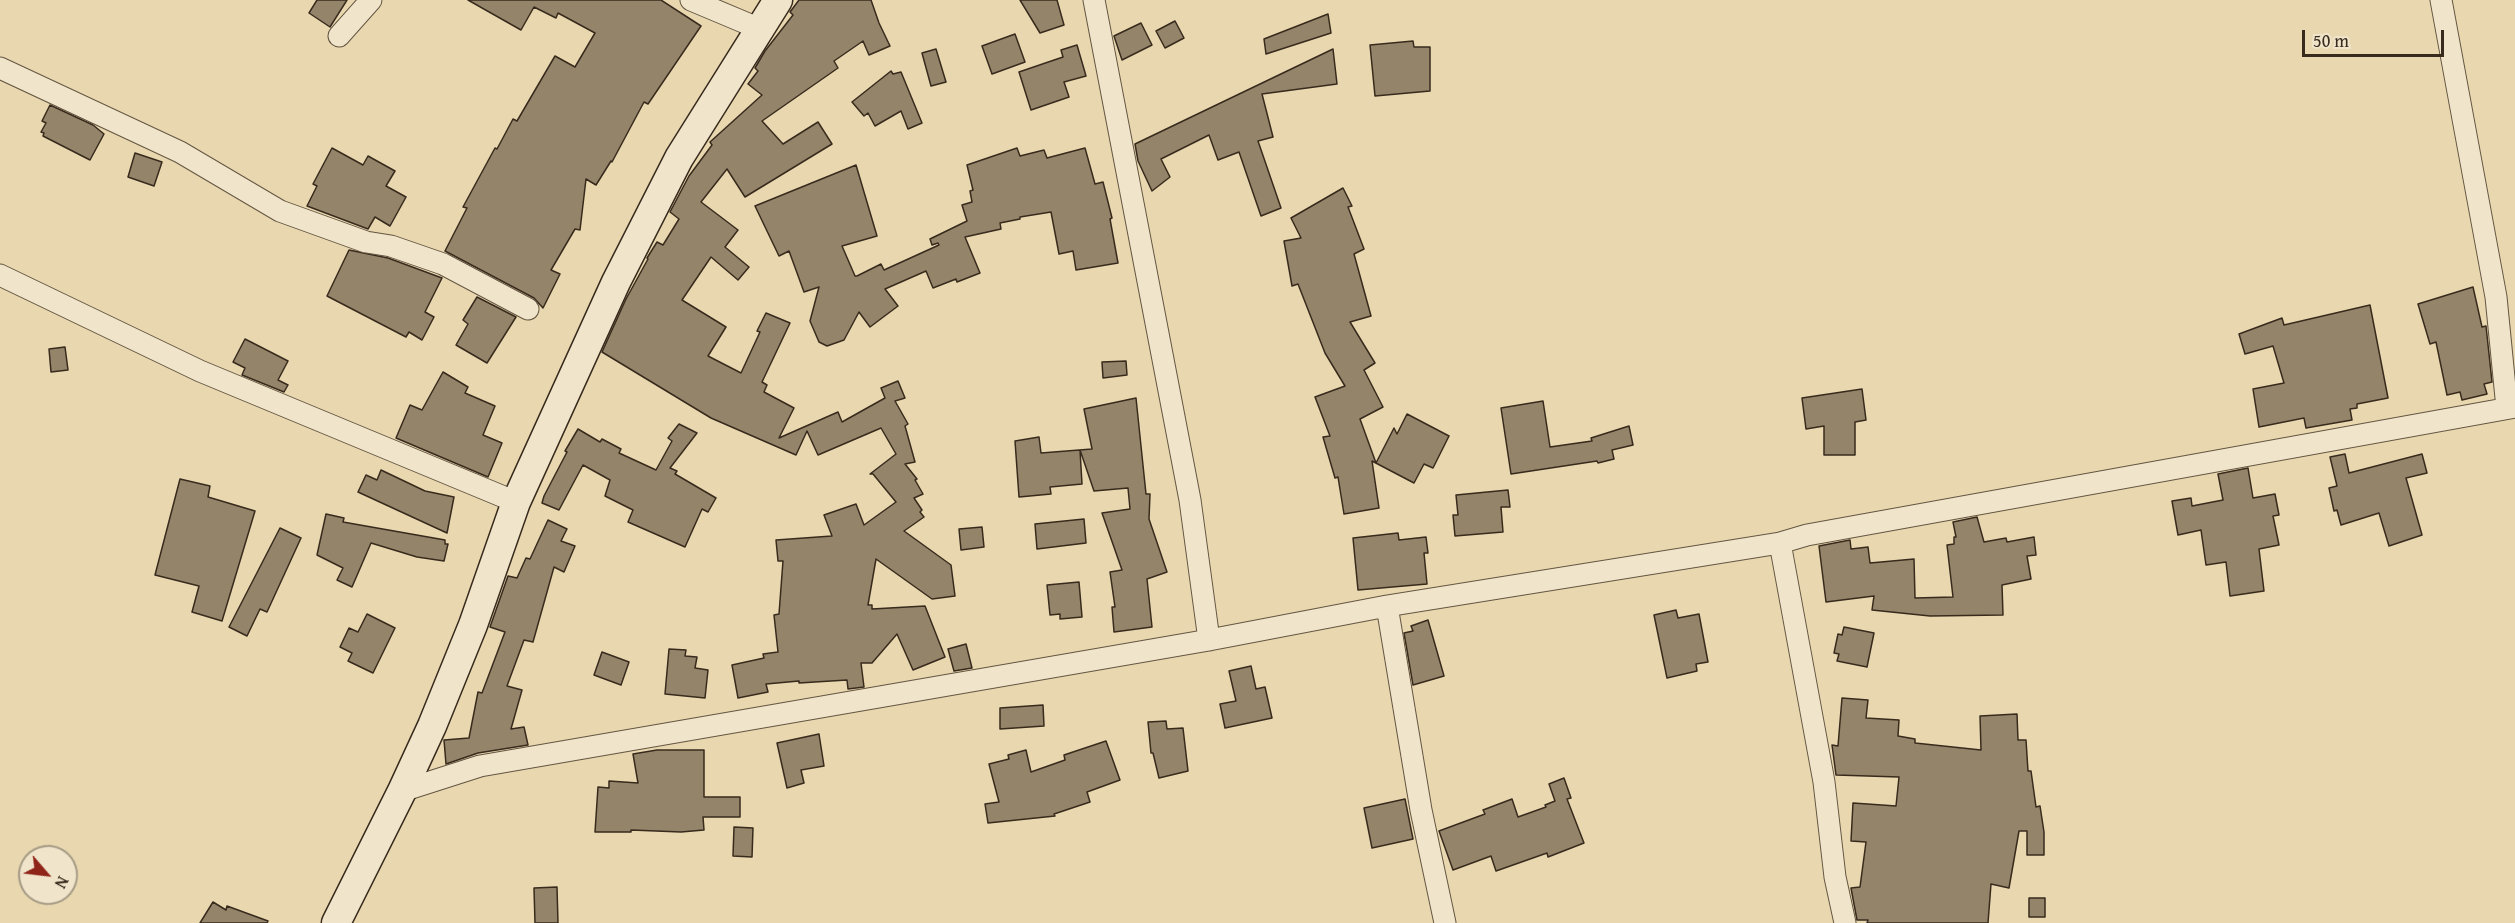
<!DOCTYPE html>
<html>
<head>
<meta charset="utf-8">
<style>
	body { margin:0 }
	#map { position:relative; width:2515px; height:923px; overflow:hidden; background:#e8d7af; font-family:"Gentium Book Plus",serif }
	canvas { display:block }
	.north { position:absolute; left:18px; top:845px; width:60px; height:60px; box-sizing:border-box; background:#f0e5cb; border:2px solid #a69b85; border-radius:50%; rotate:118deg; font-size:16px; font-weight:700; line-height:24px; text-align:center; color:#382b1d }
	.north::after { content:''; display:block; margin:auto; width:21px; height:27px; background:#8f2418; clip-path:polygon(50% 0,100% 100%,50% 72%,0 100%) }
	.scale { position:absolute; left:2302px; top:30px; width:142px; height:27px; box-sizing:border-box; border:3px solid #382b1d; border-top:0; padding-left:8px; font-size:18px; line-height:21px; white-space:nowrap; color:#382b1d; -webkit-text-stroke:4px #f0e5cb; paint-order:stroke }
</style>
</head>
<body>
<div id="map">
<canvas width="2515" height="923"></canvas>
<div class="north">N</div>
<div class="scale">50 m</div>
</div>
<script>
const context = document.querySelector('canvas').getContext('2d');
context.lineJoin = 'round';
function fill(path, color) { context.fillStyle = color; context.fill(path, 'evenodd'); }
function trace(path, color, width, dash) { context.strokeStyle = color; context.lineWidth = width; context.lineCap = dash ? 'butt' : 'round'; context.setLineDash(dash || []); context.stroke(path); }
const building = new Path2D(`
	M317,0H347L330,27L309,13Z
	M468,0H661L701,26L648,104L644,102L612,162L611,161L596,185L586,179L580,230L575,229L551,270L560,274L543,308L534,298L445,251L467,208L463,207L495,148L497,149L513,119L517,121L555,56L575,67L595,33L558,13L556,18L534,7L521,30Z
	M799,0H871L879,23L890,46L869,55L863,41L834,61L838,68L762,121L783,144L818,122L832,144L745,197L727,169L701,202L738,230L725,247L749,267L738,280L711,257L682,300L726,327L708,356L741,373L760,332L757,331L766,313L790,323L762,382L767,385L764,392L794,408L779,438L838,412L842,422L885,398L881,388L898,381L905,398L895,401L908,424L905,426L915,462L905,464L917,479L915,480L923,494L914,498L922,510L920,512L924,517L904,531L951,565L955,596L932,599L876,559L868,605H872V609L925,606L945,657L913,670L897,634L872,663H861L864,687L848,689L847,680L799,683V681L766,684L768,692L738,698L732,665L764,658L763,654L778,652L774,615L779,614L783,561H778L776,540L832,536L824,515L856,504L864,525L896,502L873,474H870L896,454L881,428L818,455L807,431L796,455L711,418L602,352L626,299L648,259L647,258L657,242L663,245L679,219L670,212L689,176L712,145L710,142L762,95L748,84L758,71L755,68L765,51L793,15L790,12Z
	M1020,0H1057L1064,25L1040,33Z
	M1328,14L1331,33L1266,54L1264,39Z
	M1175,21L1184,38L1165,48L1156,31Z
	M1141,23L1152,45L1122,60L1114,36Z
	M1015,34L1025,62L992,74L982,46Z
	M1413,41L1414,47H1430V91L1375,96L1370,45Z
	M1077,45L1086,76L1064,82L1069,97L1031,110L1019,72L1063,57L1061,50Z
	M936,49L946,82L931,86L922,53Z
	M1333,49L1337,84L1262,94L1273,137L1258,141L1281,208L1261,216L1239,152L1218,160L1209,135L1161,159L1170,177L1152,191L1138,161L1135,144Z
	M891,71L893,74L901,72L922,123L908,129L901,111L875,126L868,113L864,116L852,102Z
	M50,105L93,125L104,134L90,160L43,136L44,133L41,132L46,123L42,121Z
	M332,148L363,165L368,156L395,171L386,186L406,197L390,226L375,217L368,229L307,206L317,186L313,184Z
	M1017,148L1020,156L1044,150L1047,158L1085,148L1095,184L1103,182L1112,218L1110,219L1118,263L1076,270L1073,251L1059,254L1051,212L1020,217V219L1000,223L1001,229L965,237L980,273L957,282L956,279L933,288L926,271L885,289L898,306L870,327L859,312L844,340L827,346L819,342L810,321L819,287L804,292L789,251L779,256L755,206L856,165L877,236L842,246L855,276H857L881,264L884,270L939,245L938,243L932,245L930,239L967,221L962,205L972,202L970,191L973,190L967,165Z
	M135,153L162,162L154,186L128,177Z
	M1343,188L1352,206L1348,207L1364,249L1354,254L1371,316L1350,322L1375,363L1364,370L1383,407L1360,419L1376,463L1394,428L1397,434L1407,414L1449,436L1433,468L1424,464L1414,483L1372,461L1379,508L1344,514L1338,477L1335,478L1323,437L1330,436L1315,397L1345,386L1325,353L1298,284L1292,286L1284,241L1301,238L1291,218Z
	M349,250L388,258L442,278L425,312L434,317L422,340L409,332L406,337L327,296Z
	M2473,287L2482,327L2486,326L2492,382L2484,384L2487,394L2462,400L2460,392L2447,395L2436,342L2430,344L2418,304Z
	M477,297L516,317L487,363L456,345L468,324L463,320Z
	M2370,305L2388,398L2357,404V408L2350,409L2352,420L2306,428L2304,418L2259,427L2253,389L2284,383L2273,346L2245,354L2239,334L2282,318L2284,325Z
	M245,339L288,361L278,380L288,385L284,392L242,375L245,368L233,362Z
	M65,347L68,370L51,372L49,349Z
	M1126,361L1127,375L1103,378L1102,362Z
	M443,372L468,387L465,393L495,406L483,435L502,443L488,477L396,438L410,405L422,410Z
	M1862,389L1866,420L1855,422V455H1824V426L1806,429L1802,398Z
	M1136,398L1146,494H1150L1149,519L1167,572L1147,579L1152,627L1114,632L1112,607H1115L1110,572L1122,570L1102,513L1130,509L1128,488L1094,491L1080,450L1082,484L1050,487L1051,494L1019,497L1015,441L1039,437L1041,453L1092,449L1084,409Z
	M1543,401L1550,447L1592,441L1591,438L1629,426L1633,445L1612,450L1614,459L1598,463L1597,461L1511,474L1501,408Z
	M679,424L697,433L670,468L677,471L675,474L716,498L708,512L702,509L685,547L628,522L633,510L605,496L610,480L583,465L559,510L542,503L544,496L567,452L565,451L578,429L600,442L602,439L621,449L619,453L656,470L672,441L668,438Z
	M2345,454L2349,473L2422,454L2427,473L2406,478L2422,535L2389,546L2379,513L2341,525L2337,510L2334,511L2329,488L2337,486L2330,457Z
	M2248,468L2253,498L2275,494L2279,515L2273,516L2279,545L2259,549L2264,591L2230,596L2226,562L2206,565L2201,530L2178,535L2172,501L2191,498L2192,506L2223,500L2218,474Z
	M381,470L425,491L454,497L447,533L358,492L366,475L377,480Z
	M180,479L210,486L208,497L255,511L222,621L192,612L199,586L155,575Z
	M1508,490L1510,507H1501L1503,532L1455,536L1453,515H1458L1456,495Z
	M326,514L344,518L343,522L445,540V544H448L444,561L417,557L371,543L352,587L337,580L343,568L317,555Z
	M1977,517L1984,542L2006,538L2007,542L2034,537L2036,555L2027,556L2031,579L2002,585L2003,615L1930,616L1872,610L1874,596L1826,602L1819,546L1850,540L1851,549L1868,547L1870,563L1914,559L1915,598L1953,597L1947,545L1954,544V537H1956L1953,522Z
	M1084,519L1086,543L1037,549L1035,524Z
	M548,520L567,529L561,541L575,546L564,572L554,567L533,642L524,640L507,686L522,690L511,729L524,727L528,745L478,753L446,764L444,740L469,738L478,692L482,693L505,632L490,627L508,576L517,578L526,558L530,559Z
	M982,527L984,547L961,550L959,529Z
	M280,528L301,538L267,612L260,609L247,636L229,627Z
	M1398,533L1399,540L1426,537L1428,553H1424L1427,584L1358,590L1353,538Z
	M1079,582L1082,617L1060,619V614L1050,615L1047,585Z
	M1676,610L1678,618L1699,614L1708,662L1696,664L1697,671L1667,678L1654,615Z
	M367,614L395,628L373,673L348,661L352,653L340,647L349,628L358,632Z
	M1428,620L1444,676L1413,685L1404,633L1413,631L1411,626Z
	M1844,627L1874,633L1867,667L1837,661L1839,654L1834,653L1838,634L1842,635Z
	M966,644L972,668L954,671L948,649Z
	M669,649L686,650L685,656L697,657L695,668L708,670L705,698L665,694Z
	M602,652L629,662L621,685L594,675Z
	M1251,666L1256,689L1265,687L1272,718L1225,728L1220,704L1236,701L1229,671Z
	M1842,698L1868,700L1866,718L1899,720L1898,736L1915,739V743L1981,750L1980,716L2017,714L2018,740H2026L2028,771H2031L2036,807L2040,806L2044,832V855H2027V831H2019L2009,888L1991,884L1988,923H1867L1868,920H1857L1851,888L1860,887L1866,842L1851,841L1853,803L1896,806L1899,777L1836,775L1832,745L1838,746Z
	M1043,705L1044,726L1000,729V708Z
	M1166,721L1167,729L1183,728L1188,771L1159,778L1153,753H1151L1148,722Z
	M819,734L824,766L801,770L804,783L787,788L777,743Z
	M1106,741L1120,780L1087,792L1090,802L1054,814L1055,816L988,823L985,804L999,802L989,764L1009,759L1008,755L1026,750L1031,772L1065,760L1064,755Z
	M657,750H704V797H740V817H703L704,830L681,832L631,830V832H595L598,787L609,788V781L638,783L633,754Z
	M1564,778L1571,798L1567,799L1584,843L1548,857L1547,853L1496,871L1491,856L1453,870L1439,831L1485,814L1483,810L1512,799L1518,817L1546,807L1545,805L1555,801L1549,784Z
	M1405,799L1413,839L1372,848L1364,808Z
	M734,827L753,828L752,857L733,856Z
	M557,887L558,923H535L534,888Z
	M2029,898H2045V917H2029Z
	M213,902L226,910L227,906L268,921L267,923H200Z`);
const minor = new Path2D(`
	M691,0L760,29
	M1094,0L1190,500L1209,640
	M2441,0L2496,297L2507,408
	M339,36L371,0
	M0,68L180,152L280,211L366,242L391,246L443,264L528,309
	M0,275L200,371L516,502
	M1780,543L1824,782L1835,877L1845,923
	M1387,606L1421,810L1445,923
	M402,791L480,766L1209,640L1387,606L1780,543L1807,535L2515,407`);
const secondary = new Path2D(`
	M336,923L402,791L432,726L473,625L516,502L616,282L679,158L778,0`);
fill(building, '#948469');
trace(building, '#382b1d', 1.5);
trace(minor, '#645642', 23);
trace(secondary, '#382b1d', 31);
trace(minor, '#f0e5cb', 21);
trace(secondary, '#f0e5cb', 28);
</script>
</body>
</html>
